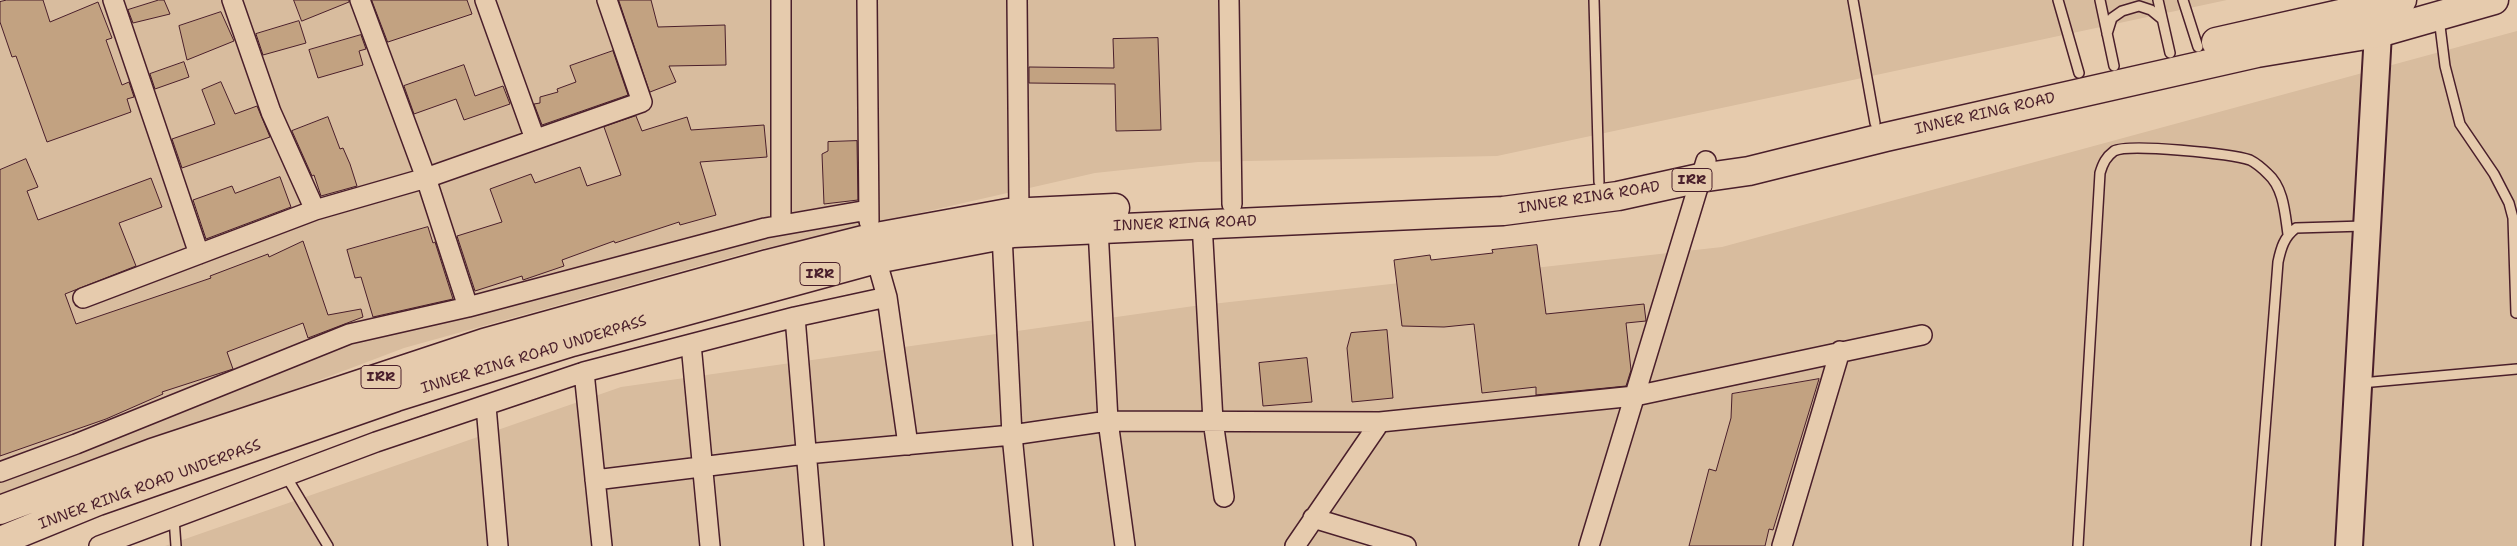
<!DOCTYPE html>
<html>
<head>
<meta charset="utf-8">
<style>
	body { margin:0 }
	canvas { display:block; background:#e6cbad }
</style>
</head>
<body>
<canvas width="2517" height="546"></canvas>
<script>
const context = document.querySelector('canvas').getContext('2d');
context.lineJoin = 'round';
function fill(path, color) { context.fillStyle = color; context.fill(path, 'evenodd'); }
function trace(path, color, width, dash) { context.strokeStyle = color; context.lineWidth = width; context.lineCap = dash ? 'butt' : 'round'; context.setLineDash(dash || []); context.stroke(path); }
function write(font, color, halo, rows, align = 'center') {
  context.font = font + ' "Shantell Sans",sans-serif'; context.lineWidth = 4.5; context.setLineDash([]); context.textBaseline = 'middle'; context.strokeStyle = halo; context.fillStyle = color; for (const [text, x, y, turn = 0] of rows) {
    context.save(); context.translate(x, y); context.rotate((+turn || 0) * Math.PI / 180); context.textAlign = isNaN(turn) ? turn : align; if (halo) context.strokeText(text, 0, 0); context.fillText(text, 0, 0); context.restore();
  }
}
const built = new Path2D(`
	M0,0H2227L1497,156L1198,162L1095,173L753,251L404,348L0,501Z
	M2517,31V546H165L621,387L1194,306L1722,247Z`);
const building = new Path2D(`
	M7,0H43L50,22L98,2L112,38L106,40L122,85L129,82L134,97L127,99L131,112L47,142L16,56L12,57L0,22V2Z
	M159,0H164L170,14L133,23L128,10Z
	M294,0H349V2L302,21Z
	M372,0H467L472,14L388,42Z
	M619,0H651L658,27L725,25L726,65L669,66L676,82L650,92Z
	M221,12L234,41L187,60L179,26Z
	M299,21L306,43L263,55L256,34Z
	M361,35L366,49L359,51L363,65L318,78L309,50Z
	M1158,38L1161,130L1116,131L1115,84L1029,83V67L1114,68L1113,39Z
	M613,51L628,95L542,125L534,104L540,103V97L558,92L557,89L576,82L570,66Z
	M184,62L189,77L155,89L150,74Z
	M464,65L475,96L503,86L510,104L464,120L456,99L414,114L404,86Z
	M221,82L235,114L257,106L270,137L182,168L172,139L215,124L202,90Z
	M636,116L642,131L687,117L691,130L764,125L767,157L700,162L716,215L680,225L679,222L615,243L614,241L562,260L564,266L523,280L522,276L475,291L457,236L502,222L490,189L531,174L535,183L580,167L587,186L621,175L604,127Z
	M328,117L340,149L343,148L350,164L357,186L321,196L314,175L312,176L292,131Z
	M857,141L858,200L824,204L822,154L828,151V142Z
	M26,159L38,187L27,191L38,220L151,178L162,207L119,223L136,266L65,294L76,324L211,278L210,276L268,254L269,257L303,241L328,315L361,309L363,317L308,338L303,323L227,352L233,369L162,392L163,394L106,419L0,456V170Z
	M280,177L291,207L206,239L193,200L232,186L235,193Z
	M428,227L433,243L435,242L453,299L373,317L361,277L355,278L347,250Z
	M1537,245L1546,314L1644,304L1646,321L1626,323L1631,370L1626,386L1536,395V387L1482,393L1474,324L1444,327L1402,326L1394,260L1430,255L1431,260L1493,253L1492,250Z
	M1387,330L1393,398L1352,402L1347,348L1351,333Z
	M1307,358L1312,402L1263,406L1259,363Z
	M1819,379L1773,530L1769,529L1765,546H1689L1709,469L1716,471L1731,418L1732,394Z`);
const lane = new Path2D(`
	M1594,0L1599,182
	M1853,0L1875,123
	M2058,0L2079,73
	M2100,0L2114,66
	M2158,0L2170,53
	M2183,0L2198,47
	M2439,18L2445,66L2460,124L2494,174L2509,203L2513,218L2516,313
	M2107,34L2112,18L2122,11L2139,6L2151,10L2162,19
	M2361,383L2517,369
	M286,476L328,546
	M174,518L176,546
	M2078,546L2100,173C2103,163 2106,157 2114,151C2129,143 2232,154 2250,160C2256,163 2263,169 2268,174C2284,188 2285,215 2288,234
	M2256,546L2278,262C2281,248 2284,237 2296,228L2364,226`);
const street = new Path2D(`
	M113,0L199,254
	M232,0L271,112L315,210
	M360,0L426,178L468,307
	M485,0L535,139
	M867,0L869,221
	M1017,0L1019,212
	M1229,0L1232,204
	M1202,223L1213,421L1224,497
	M781,225V0
	M1098,228L1108,421L1125,546
	M1002,235L1012,435L1023,546
	M873,248L887,297L908,445
	M83,298L315,210L426,178L642,102L607,0
	M795,317L814,546
	M691,344L710,546
	M584,372L602,546
	M486,406L498,546
	M0,472L76,444L349,334L468,307L765,228L868,210
	M595,480L806,454L1012,435L1108,421L1380,422L1635,396L1922,335
	M1313,518L1406,546
	M99,546L376,442L584,372L795,317L887,297
	M1295,546L1380,422
	M1589,546L1706,161
	M1782,546L1840,351`);
const secondary = new Path2D(`
	M2349,546L2378,33L2386,13`);
const primary = new Path2D(`
	M2216,42L2402,0
	M0,510L152,453L484,343L768,264L871,238L1008,213L1115,208
	M0,541L98,501L396,397L572,342L876,259L1013,233L1503,211L1618,196L1700,178L1749,171L1886,137L2257,53L2378,33L2494,0`);
const shields = [
	[1692,180,40],
	[820,274,40],
	[381,377,40]
];
const shieldNames = [
	["IRR",1692,180],
	["IRR",820,274],
	["IRR",381,377]
];
const streetNames = [
	["INNER RING ROAD",1985,114,-13],
	["INNER RING ROAD",1589,198,-9],
	["INNER RING ROAD",1185,224,-2],
	["INNER RING ROAD UNDERPASS",534,355,-17],
	["INNER RING ROAD UNDERPASS",150,485,-20]
];
fill(built, '#d8bc9e');
fill(building, '#c2a281');
trace(building, '#4a1f2b', 1);
trace(lane, '#4a1f2b', 12);
trace(street, '#4a1f2b', 22);
trace(secondary, '#4a1f2b', 30);
trace(primary, '#4a1f2b', 31);
trace(lane, '#e6cbad', 9);
trace(street, '#e6cbad', 19);
trace(secondary, '#e6cbad', 26);
trace(primary, '#e6cbad', 28);
for (const [x, y, w] of shields) { const box = new Path2D(); box.roundRect(x - w / 2, y - 11.5, w, 23, 4); context.fillStyle = '#e6cbad'; context.fill(box); trace(box, '#4a1f2b', 1); }
write('bold 14px', '#4a1f2b', null, shieldNames);
write('15px', '#4a1f2b', '#e6cbad', streetNames);
</script>
</body>
</html>
